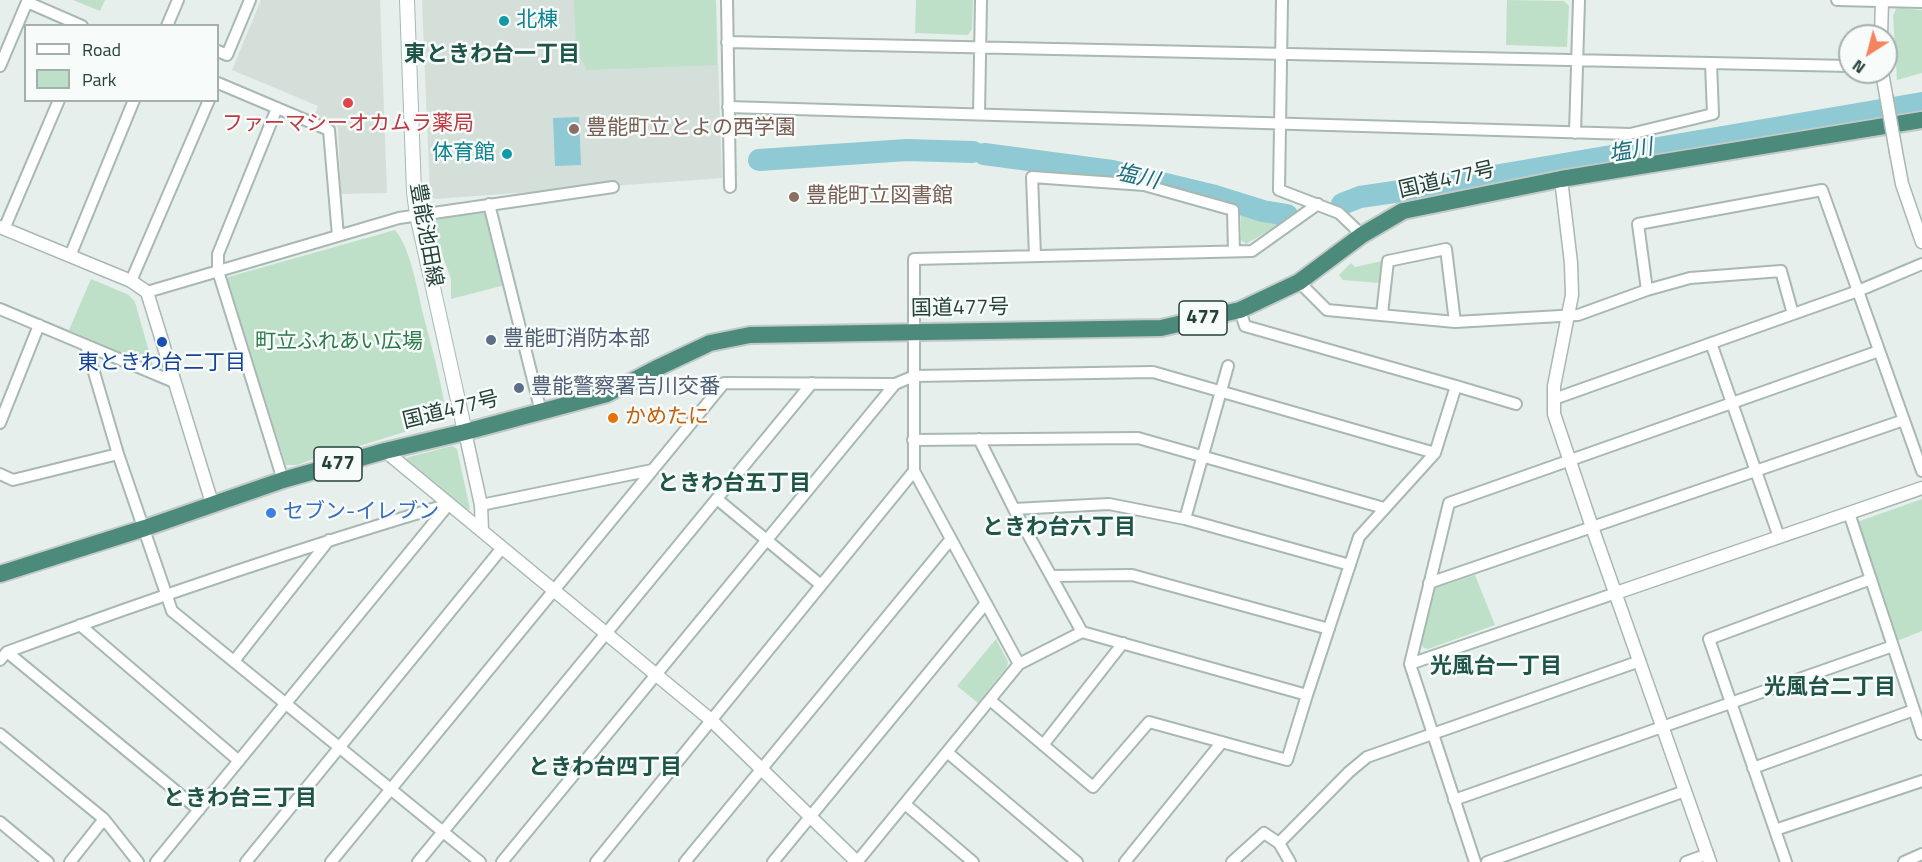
<!DOCTYPE html>
<html>
<head>
<meta charset="utf-8">
<style>
	body { margin:0 }
	#map { position:relative; width:1922px; height:862px; overflow:hidden; background:#e6efeb; font-family:"Titillium Web",sans-serif }
	canvas { display:block }
	.legend { position:absolute; left:24px; top:24px; width:195px; height:78px; box-sizing:border-box; background:#f7fbf9; border:2px solid #a3b1ad; margin:0; padding:8px 10px; list-style:none; font-size:18px; color:#24423a }
	.legend li { display:flex; align-items:center; gap:12px; height:30px }
	.legend b { width:30px; border:2px solid #a3b1ad }
	.north { position:absolute; left:1838px; top:24px; width:60px; height:60px; box-sizing:border-box; background:#f7fbf9; border:2px solid #a3b1ad; border-radius:50%; rotate:216deg; font-size:16px; font-weight:700; line-height:24px; text-align:center; color:#24423a }
	.north::after { content:''; display:block; margin:auto; width:21px; height:27px; background:#f4845f; clip-path:polygon(50% 0,100% 100%,50% 72%,0 100%) }
</style>
</head>
<body>
<div id="map">
<canvas width="1922" height="862"></canvas>
<ul class="legend">
<li><b style="height:8px;background:#fff"></b>Road</li>
<li><b style="height:16px;background:#bfe0c8"></b>Park</li>
</ul>
<div class="north">N</div>
</div>
<script>
const context = document.querySelector('canvas').getContext('2d');
context.lineJoin = 'round';
function fill(path, color) { context.fillStyle = color; context.fill(path, 'evenodd'); }
function trace(path, color, width, dash) { context.strokeStyle = color; context.lineWidth = width; context.lineCap = dash ? 'butt' : 'round'; context.setLineDash(dash || []); context.stroke(path); }
function write(font, color, halo, rows, align = 'center') {
  context.font = font + ' "Titillium Web","Noto Sans JP",sans-serif'; context.lineWidth = 5; context.setLineDash([]); context.textBaseline = 'middle'; context.strokeStyle = halo; context.fillStyle = color; for (const [text, x, y, turn = 0] of rows) {
    context.save(); context.translate(x, y); context.rotate((+turn || 0) * Math.PI / 180); context.textAlign = isNaN(turn) ? turn : align; if (halo) context.strokeText(text, 0, 0); context.fillText(text, 0, 0); context.restore();
  }
}
const built = new Path2D(`
	M261,0H380L387,193L341,194L338,127L314,117L318,106L232,70Z
	M422,0H716L722,178L436,199L430,196Z`);
const green = new Path2D(`
	M73,0H105L100,11Z
	M574,0H716L717,65L587,70L576,50Z
	M916,0H973L972,29L968,35L915,33Z
	M1507,0L1564,1L1569,6L1567,47L1506,45Z
	M1901,8L1922,10V73L1897,80L1893,16L1896,9Z
	M1241,205L1285,216L1287,220L1246,244L1241,240Z
	M482,212L489,218L505,285L451,299V279L432,226L437,218Z
	M395,230C411,248 418,294 424,318C433,351 442,385 447,419L359,446L338,450L297,465H286L231,295L227,281L228,277Z
	M1382,261L1380,283L1343,280L1339,275L1351,263L1355,267Z
	M91,279L129,295L135,302L153,366L69,330Z
	M452,446L457,449L470,509L462,511L406,466V459L409,457Z
	M1922,499V631L1897,641L1857,522Z
	M1475,575L1495,625L1428,649L1424,648L1421,644L1435,588Z
	M996,639L1008,662L1007,667L978,703L957,686Z`);
const water = new Path2D(`
	M579,117L581,165L555,166L553,118Z`);
const river = new Path2D(`
	M984,154L1112,171L1215,196L1263,211L1287,215
	M759,160L907,150L973,152
	M1342,204L1360,197L1435,186L1922,103`);
const minor = new Path2D(`
	M727,0L730,187
	M1282,0L1279,190L1339,213L1362,235
	M1837,0L1922,2
	M167,26L178,0
	M727,42L1850,66
	M218,51L227,55L250,0
	M0,66L27,2L82,26
	M218,83L329,130L338,236
	M728,107L1630,134L1713,114L1711,63
	M277,108L218,254V271L283,480
	M979,114L981,0
	M1575,133L1579,0
	M489,204L541,412
	M4,229L59,100
	M70,256L134,100
	M1035,256L1032,177L1144,185L1233,210L1234,251
	M131,281L209,100
	M1299,282L1327,310L1455,322L1578,315L1647,290L1690,278L1781,271L1793,314
	M1647,290L1638,224L1822,190L1922,471
	M147,292L399,218L613,187
	M0,309L174,382
	M1382,314L1388,261L1446,249L1455,322
	M1711,343L1779,537
	M86,345L118,454L172,611L480,862
	M1228,366L1185,519L1350,565
	M1456,386L1516,404
	M1554,399L1858,291L1922,264
	M0,423L39,325
	M979,439L1014,509L1082,632
	M913,440L1138,438L1384,508
	M0,474L13,480L118,454
	M717,499L821,585
	M481,505L652,470
	M1014,509L1109,504L1185,519
	M1849,513L1922,734
	M1051,576L1132,575L1329,629
	M1429,583L1904,420
	M80,625L239,761
	M7,652L199,810
	M0,660L7,652C153,598 300,548 449,504
	M234,661L329,540
	M1019,664L914,471V259L1252,251L1318,204
	M1410,664L1616,593
	M990,700L1093,787L1149,722L1287,760L1307,695
	M0,734L104,819L138,862
	M1043,745L1123,643
	M947,752L1077,862
	M1753,768L1914,710
	M1454,800L1893,646
	M905,804L973,862
	M0,822L48,862
	M1775,830L1922,781
	M1279,843L1290,862
	M70,862L104,819
	M156,862L449,504
	M246,862L502,548
	M331,862L724,383L895,384L914,376L1153,372L1435,453
	M418,862L812,383
	M502,862L895,384
	M596,862L914,471
	M685,862L951,539
	M773,862L986,603
	M857,862L1019,664L1082,632L1307,695L1359,537L1435,453L1456,386L1245,326L1240,310
	M1125,862L1222,742
	M1232,862L1264,833L1279,843L1349,772L1367,757L1640,661
	M1475,862L1410,664L1449,503L1879,351
	M1487,862L1685,791
	M1686,862L1708,854
	M1786,862L1709,639L1871,579
	M1904,862L1922,854`);
const tertiary = new Path2D(`
	M1881,36L1882,0
	M1882,72L1886,95
	M1896,152L1902,184L1922,242
	M1561,179L1571,263L1572,295L1554,386V414L1592,527L1710,862
	M0,227L131,281L147,292L212,503
	M465,432L481,505L482,531
	M385,451L711,720L857,862
	M1616,593L1922,488`);
const secondary = new Path2D(`
	M407,0L414,192L417,215L465,432`);
const trunk = new Path2D(`
	M0,574L145,528L283,480L385,451L465,432L607,394L655,369L710,343L750,335L1161,328L1240,310L1299,282L1362,235L1403,211L1561,179L1922,120`);
const tertiaryBridge = new Path2D(`
	M1886,95L1896,152`);
const markers = [
	[504,21,6,"#0f9aa8"],
	[348,103,6,"#e0444e"],
	[574,129,6,"#8d6e63"],
	[507,154,6,"#0f9aa8"],
	[794,197,6,"#8d6e63"],
	[491,340,6,"#5c6f8a"],
	[162,342,6,"#1a4fb4"],
	[519,388,6,"#5c6f8a"],
	[613,418,6,"#e8710a"],
	[271,513,6,"#3f7fe0"]
];
const shields = [
	[1203,318,48],
	[338,464,48]
];
const shieldNames = [
	["477",1203,318],
	["477",338,464]
];
const cultureNames = [
	["北棟",516,21],
	["体育館",495,154,"right"]
];
const healthNames = [
	["ファーマシーオカムラ薬局",348,125]
];
const educationNames = [
	["豊能町立とよの西学園",586,129],
	["豊能町立図書館",806,197]
];
const streetNames = [
	["国道477号",1447,181,-13],
	["豊能池田線",425,235,80],
	["国道477号",960,309,-1],
	["国道477号",451,411,-14]
];
const serviceNames = [
	["豊能町消防本部",503,340],
	["豊能警察署吉川交番",531,388]
];
const parkNames = [
	["町立ふれあい広場",339,343]
];
const transitNames = [
	["東ときわ台二丁目",162,364]
];
const foodNames = [
	["かめたに",625,418]
];
const shopNames = [
	["セブン-イレブン",283,513]
];
const neighbourhoodNames = [
	["東ときわ台一丁目",492,56],
	["ときわ台五丁目",734,485],
	["ときわ台六丁目",1059,529],
	["光風台一丁目",1496,668],
	["光風台二丁目",1830,689],
	["ときわ台四丁目",605,769],
	["ときわ台三丁目",240,800]
];
const waterNames = [
	["塩川",1631,152,-10],
	["塩川",1137,178,13]
];
fill(built, '#d4dfda');
fill(green, '#bfe0c8');
fill(water, '#8ec9d4');
trace(river, '#8ec9d4', 22);
trace(minor, '#a8b8b2', 14);
trace(tertiary, '#a8b8b2', 15);
trace(secondary, '#a4bbb3', 16);
trace(trunk, '#c2cac8', 20);
trace(minor, '#fff', 10);
trace(tertiary, '#fff', 12);
trace(secondary, '#fff', 14);
trace(trunk, '#4c8a7c', 16);
trace(tertiaryBridge, '#a8b8b2', 15, []);
trace(tertiaryBridge, '#fff', 12);
for (const [x, y, r, color] of markers) { const dot = new Path2D(); dot.arc(x, y, r, 0, 2 * Math.PI); context.fillStyle = color; context.fill(dot); trace(dot, '#f7fbf9', 2); }
for (const [x, y, w] of shields) { const box = new Path2D(); box.roundRect(x - w / 2, y - 17, w, 34, 4.5); context.fillStyle = '#f7fbf9'; context.fill(box); trace(box, '#24423a', 1.5); }
write('bold 20px', '#24423a', null, shieldNames);
write('21px', '#0d838f', '#f7fbf9', cultureNames, 'left');
write('21px', '#be3a42', '#f7fbf9', healthNames);
write('21px', '#785e54', '#f7fbf9', educationNames, 'left');
write('21px', '#24423a', '#f7fbf9', streetNames);
write('21px', '#4e5e75', '#f7fbf9', serviceNames, 'left');
write('21px', '#2d7a4b', '#f7fbf9', parkNames);
write('21px', '#164399', '#f7fbf9', transitNames);
write('21px', '#c56008', '#f7fbf9', foodNames, 'left');
write('21px', '#366cbe', '#f7fbf9', shopNames, 'left');
write('bold 22px', '#1f5548', '#f7fbf9', neighbourhoodNames);
write('italic 22px', '#1c6f80', '#f7fbf9', waterNames);
</script>
</body>
</html>
